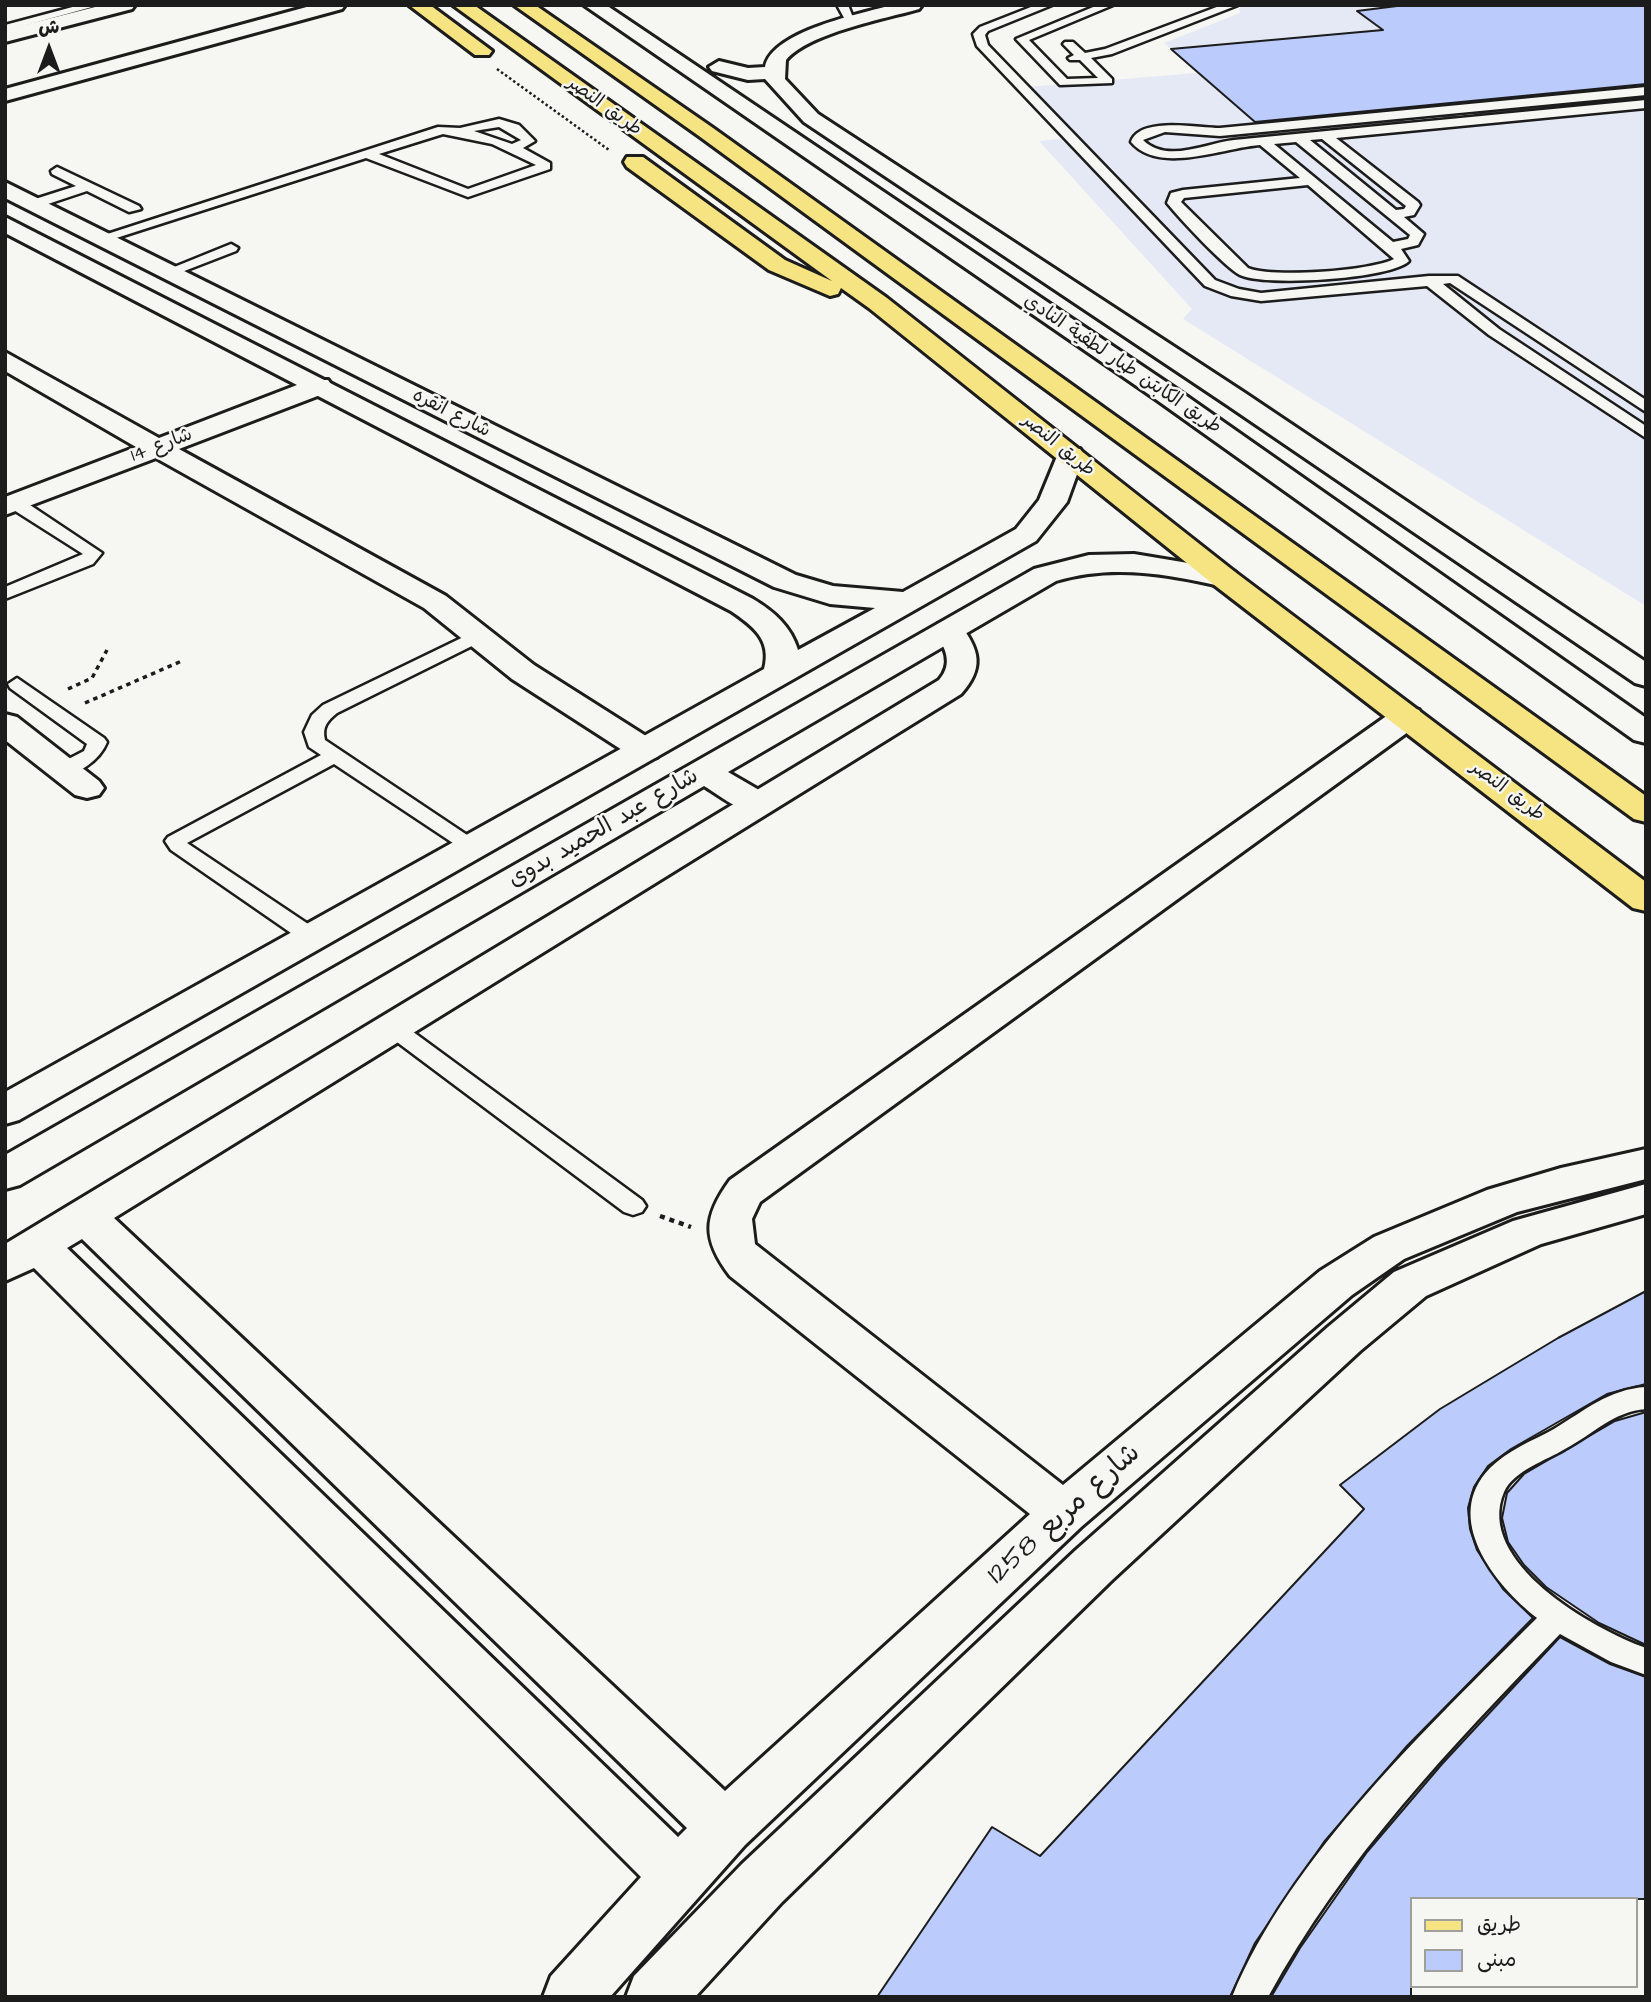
<!DOCTYPE html>
<html>
<head>
<meta charset="utf-8">
<style>
	body { margin:0 }
	#map { position:relative; width:1651px; height:2002px; overflow:hidden; background:#f6f6f2; font-family:"Architects Daughter","Playpen Sans Arabic",sans-serif }
	canvas { display:block }
	.frame { position:absolute; inset:0; border:7px solid #1c1c1c; pointer-events:none }
	.legend { position:absolute; left:1410px; top:1897px; width:228px; height:91px; box-sizing:border-box; background:#f6f6f2; border:2px solid #9f9f9c; margin:0; padding:9px 12px; list-style:none; font-size:21px; color:#1c1c1c }
	.legend li { display:flex; align-items:center; gap:14px; height:35px }
	.legend b { width:35px; border:2px solid #9f9f9c }
	.north { position:absolute; left:14px; top:14px; width:70px; height:70px; -webkit-text-stroke:5px #f6f6f2; paint-order:stroke; rotate:0deg; font-size:19px; font-weight:700; line-height:28px; text-align:center; color:#1c1c1c }
	.north::after { content:''; display:block; margin:auto; width:24px; height:32px; background:#1c1c1c; clip-path:polygon(50% 0,100% 100%,50% 72%,0 100%) }
</style>
</head>
<body>
<div id="map">
<canvas width="1651" height="2002"></canvas>
<div class="frame"></div>
<ul class="legend">
<li><b style="height:9px;background:#f6e381"></b>طريق</li>
<li><b style="height:19px;background:#bacbfc"></b>مبنى</li>
</ul>
<div class="north">ش</div>
</div>
<script>
const context = document.querySelector('canvas').getContext('2d');
context.lineJoin = 'round';
function fill(path, color) { context.fillStyle = color; context.fill(path, 'evenodd'); }
function trace(path, color, width, dash) { context.strokeStyle = color; context.lineWidth = width; context.lineCap = dash ? 'butt' : 'round'; context.setLineDash(dash || []); context.stroke(path); }
function write(font, color, halo, rows, align = 'center') {
  context.font = font + ' "Architects Daughter","Playpen Sans Arabic",sans-serif'; context.lineWidth = 5; context.setLineDash([]); context.textBaseline = 'middle'; context.strokeStyle = halo; context.fillStyle = color; for (const [text, x, y, turn = 0] of rows) {
    context.save(); context.translate(x, y); context.rotate((+turn || 0) * Math.PI / 180); context.textAlign = isNaN(turn) ? turn : align; if (halo) context.strokeText(text, 0, 0); context.fillText(text, 0, 0); context.restore();
  }
}
const built = new Path2D(`
	M1246,5H1646V606L1183,319L1192,309L1039,141L1070,138L1028,87L1197,73L1164,43L1240,13L1239,8Z`);
const building = new Path2D(`
	M1405,5H1646V84L1255,122L1171,49L1383,30L1357,11Z
	M1646,1291V1384L1607,1394L1511,1449L1488,1466L1474,1487L1468,1508L1470,1529L1477,1550L1503,1589L1533,1618L1407,1746L1324,1842L1255,1943L1230,1997H877L992,1827L1040,1856L1364,1509L1340,1485L1440,1409L1558,1338Z
	M1646,1412V1645L1599,1623L1546,1587L1524,1565L1508,1542L1502,1518L1507,1493L1524,1474L1615,1421Z
	M1560,1637L1610,1664L1646,1677V1899H1411V1997H1271L1300,1948L1367,1852L1442,1764Z`);
const pathFar2 = new Path2D(`
	M497,69L609,150`);
const pathFar1 = new Path2D(`
	M68,689L92,678L107,650
	M85,703L184,660`);
const path = new Path2D(`
	M660,1216L691,1227`);
const lane = new Path2D(`
	M80,5H99L5,31V25Z
	M837,5H848L856,25H848Z
	M1036,5H1052L988,31L985,35L988,45L1215,280L1239,289L1261,293L1429,276H1458L1646,400V412L1450,283L1443,284L1499,329L1646,426V438L1489,335L1427,286L1261,301L1231,296L1205,286L977,46L973,34L980,27Z
	M1098,5H1113L1029,40L1067,79L1098,78L1080,60H1070L1068,58L1074,55L1063,44L1065,42H1073L1085,53L1105,49L1222,5H1238L1112,54L1091,58L1112,79V83L1060,85L1016,39Z
	M1646,87V95L1220,136L1165,132L1143,140C1167,164 1206,143 1234,140L1646,100V108L1336,138L1418,202L1420,205L1414,215L1404,217L1424,234L1418,245L1401,249L1409,261C1392,279 1264,287 1240,275C1224,266 1180,219 1167,203L1171,193L1183,190L1300,178L1260,145C1222,148 1159,175 1131,142C1139,116 1199,128 1220,128ZM1322,139L1406,206L1404,209L1396,210L1310,140ZM1296,142L1410,235L1408,239L1393,242L1274,144ZM1308,185L1394,259C1371,271 1272,278 1248,268L1181,202L1184,198Z
	M499,119L519,125L535,141L523,148L550,163V169L468,197L366,158L107,241L95,238L438,127L460,128ZM499,127L521,140L512,144L474,131ZM443,134L492,144L536,165L468,189L379,154Z
	M57,167L139,206L141,209L129,212L87,191L39,207H29V201L76,186L52,174L51,171Z
	M231,244L238,248L236,251L174,275L162,272Z
	M15,498L21,499L102,553L93,564L5,599V587L83,554L9,507L7,503L9,499Z
	M480,629L489,635L486,639L337,713C327,721 322,727 325,740L479,843L482,847L479,851H465L334,764L187,843L320,932L323,937L320,942H304L171,850L165,841L168,837L321,755L309,747L304,732L312,715L323,705Z
	M17,678L104,738L107,742C100,760 75,779 55,774L52,770L55,766L84,751L87,744L10,688L8,684Z
	M393,1020L401,1023L642,1200L646,1206L642,1212L633,1215L624,1212L385,1033L381,1028L385,1023Z
	M1646,1387V1409C1614,1411 1592,1435 1565,1449C1547,1460 1513,1471 1504,1492C1474,1562 1593,1629 1646,1648V1675L1611,1662L1560,1634C1451,1747 1344,1858 1268,1997H1232C1290,1856 1430,1725 1537,1618C1495,1585 1441,1518 1490,1468C1508,1450 1532,1441 1554,1429C1584,1411 1609,1389 1646,1387Z`);
const street = new Path2D(`
	M103,5H135L132,9L5,42V30Z
	M314,5H345L342,9L5,101V89Z
	M5,352L159,438L310,380H328L332,386L328,392L179,449L446,596L534,665L657,743L662,750L657,757L645,760L633,757L512,679L424,608L156,458L5,515V497L136,447L5,371Z
	M949,622L960,624C980,651 984,668 961,694L114,1218L725,1791L1030,1514L730,1276C702,1239 703,1217 730,1180L1395,710L1407,707L1419,710L1423,717L1419,724L760,1202L752,1219L755,1244L1063,1485L1320,1271L1374,1237L1487,1190L1561,1168L1646,1149V1179L1517,1212L1404,1259L1352,1295L1081,1527L745,1845L610,1997H543L551,1976L641,1877L34,1268L5,1281V1244L939,680C954,663 945,647 934,631L938,624ZM82,1239L687,1828L678,1837L67,1248Z
	M5,714L17,717L99,781L104,788L99,795L87,798L75,795L5,740Z
	M1646,1184V1214L1541,1244L1426,1296L1360,1351L1112,1580L782,1902L695,1997H626L634,1976L742,1864L1076,1550L1328,1327L1394,1272L1513,1221Z`);
const secondary = new Path2D(`
	M584,5H606L1175,388L1646,718V743L1634,740L1157,400Z
	M892,5H922L919,9C884,19 809,33 786,60L785,79L818,114L1245,393L1646,662V686L1635,683L1227,405L804,122L765,79L748,80L712,71L709,67L719,61L748,68L765,67C772,31 860,14 892,5Z
	M5,182L796,575L833,586L903,592L1016,529L1039,500L1060,449H1080L1084,455L1067,502L1036,541L19,1120L5,1124V1092L764,669C772,640 753,626 731,611L5,233V217L753,599C773,611 791,626 798,650L875,608L830,604L774,587L5,198Z
	M1134,554L1224,569L1235,572L1239,578L1235,584L1224,587C1168,574 1112,564 1056,581L728,772L771,797L776,804L771,811C746,818 725,799 704,786L20,1185L5,1189V1155L1034,569L1089,555Z`);
const primary = new Path2D(`
	M409,5H430L492,51L489,55H475Z
	M453,5H474L887,298L1235,572L1646,882V911L1633,908L1213,584L869,308L841,288L838,294L830,296L769,270L627,167L624,162L627,157H643L785,260L832,281Z
	M514,5H535L713,128L1646,796V822L1634,819L699,136Z`);
const farStreetnames = [
	["طريق النصر",604,107,36],
	["طريق الكابتن طيار لطفية النادي",1122,365,34],
	["شارع انقره",451,414,27],
	["شارع 14",162,446,-21],
	["طريق النصر",1058,446,39],
	["طريق النصر",1507,792,37]
];
const streetNames = [
	["شارع عبد الحميد بدوى",604,829,-30]
];
const nearStreetnames = [
	["شارع مربع 1258",1065,1515,-42]
];
fill(built, '#e4e9f5');
fill(building, '#bacbfc');
trace(building, '#1c1c1c', 2);
trace(lane, '#1c1c1c', 5);
trace(street, '#1c1c1c', 6);
trace(secondary, '#1c1c1c', 6);
trace(primary, '#1c1c1c', 6);
trace(pathFar2, '#1c1c1c', 2.5, [2.5, 2.5]);
trace(pathFar1, '#1c1c1c', 3.5, [4.5, 4.5]);
trace(path, '#1c1c1c', 4.5, [5, 5]);
fill(lane, '#f6f6f2');
fill(street, '#f6f6f2');
fill(secondary, '#f6f6f2');
fill(primary, '#f6e381');
write('19px', '#1c1c1c', '#f6f6f2', farStreetnames);
write('23px', '#1c1c1c', '#f6f6f2', streetNames);
write('28px', '#1c1c1c', '#f6f6f2', nearStreetnames);
</script>
</body>
</html>
